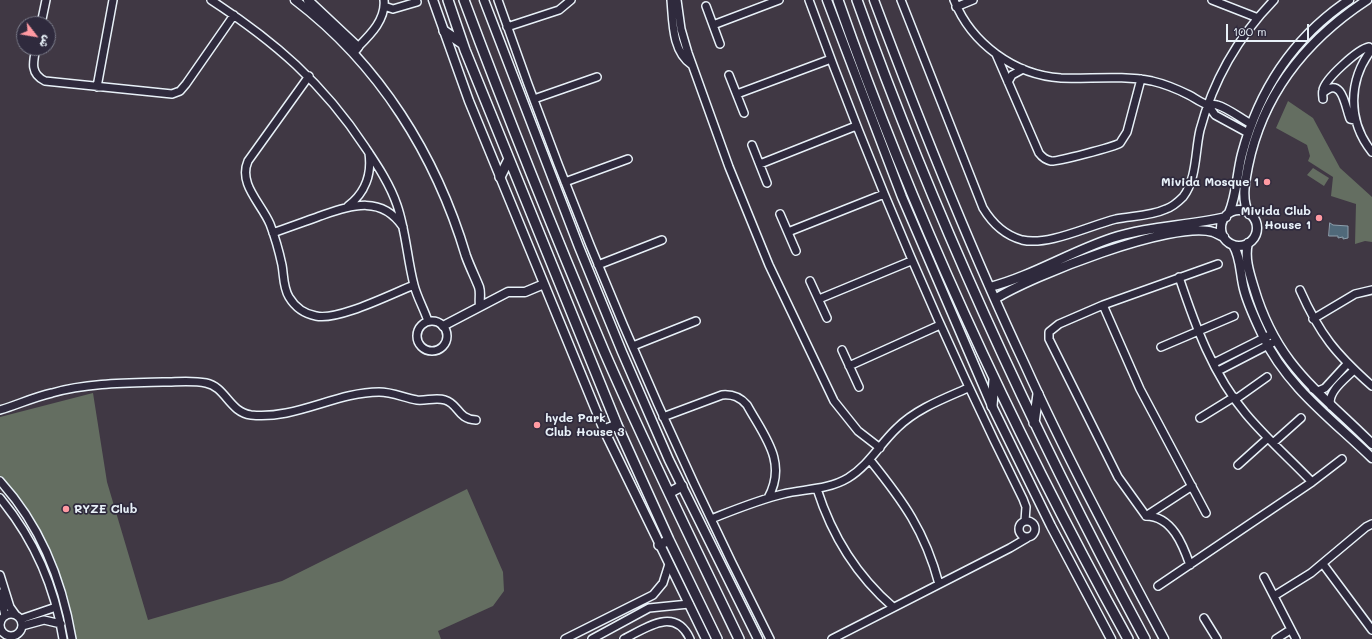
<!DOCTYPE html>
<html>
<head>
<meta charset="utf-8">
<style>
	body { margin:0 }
	#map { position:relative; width:1372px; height:639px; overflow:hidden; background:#403844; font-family:Mali,"Playpen Sans Arabic",sans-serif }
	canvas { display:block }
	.north { position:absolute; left:16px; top:16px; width:40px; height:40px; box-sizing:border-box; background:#2f2a3d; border:1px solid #797a88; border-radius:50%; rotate:121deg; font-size:11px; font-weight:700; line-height:16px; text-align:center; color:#e8f1f8 }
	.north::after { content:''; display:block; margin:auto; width:14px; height:18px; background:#ff9aa2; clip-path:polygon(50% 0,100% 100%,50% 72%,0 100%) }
	.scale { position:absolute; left:1226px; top:24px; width:83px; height:18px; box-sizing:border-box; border:2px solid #e8f1f8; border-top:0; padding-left:5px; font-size:12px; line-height:14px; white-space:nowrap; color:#e8f1f8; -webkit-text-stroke:3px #2f2a3d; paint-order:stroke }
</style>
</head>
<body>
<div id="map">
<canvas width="1372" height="639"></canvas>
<div class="north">ش</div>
<div class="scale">100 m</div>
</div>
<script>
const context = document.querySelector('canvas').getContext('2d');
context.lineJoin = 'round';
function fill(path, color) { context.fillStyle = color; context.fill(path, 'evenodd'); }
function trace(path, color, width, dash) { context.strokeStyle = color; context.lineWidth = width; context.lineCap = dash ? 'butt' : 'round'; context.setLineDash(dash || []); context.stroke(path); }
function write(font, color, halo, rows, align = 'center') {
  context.font = font + ' Mali,sans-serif'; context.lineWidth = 3.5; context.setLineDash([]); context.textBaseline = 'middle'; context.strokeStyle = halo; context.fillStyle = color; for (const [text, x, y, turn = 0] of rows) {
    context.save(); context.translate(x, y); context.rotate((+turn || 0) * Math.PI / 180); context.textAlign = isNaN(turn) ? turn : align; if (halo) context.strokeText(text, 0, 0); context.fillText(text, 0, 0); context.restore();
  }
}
const green = new Path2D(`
	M1288,101L1313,118L1340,168L1372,197V242L1365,241L1355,244L1356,204L1331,196L1333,177L1308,161L1310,156L1307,145L1276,128Z
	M1313,168L1329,178L1324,186L1307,175Z
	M93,393L107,482L148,620L282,581L467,489L503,572L504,591L493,606L438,631L441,639H76L56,580L34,529L0,486V417Z`);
const water = new Path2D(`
	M1330,223L1333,225L1348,226V238L1343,239V237L1338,238V236H1329Z`);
const minor = new Path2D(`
	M211,0C274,41 323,83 365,147C377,165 390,184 397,205C406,231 407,258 414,285C417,297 424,309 428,321
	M498,0C574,219 665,433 770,639
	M671,0C673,22 672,52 692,65
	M677,0L681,29L688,53L729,167L769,265L834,401L858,431L880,448
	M809,0C871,170 942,337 1023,499L1026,507L1025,521
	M901,0L983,208C992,223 1004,235 1022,240C1049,246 1088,226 1116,219C1132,216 1151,216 1166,209C1172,207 1178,202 1183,197C1197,179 1195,151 1200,130C1213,81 1239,36 1274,0
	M954,0C971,43 1014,75 1061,78C1091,79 1122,75 1152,81C1165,84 1177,89 1189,95C1195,98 1201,103 1208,105C1210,105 1214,104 1217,105C1228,108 1240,118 1251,124
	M1212,0L1258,18
	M384,6L393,9L417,2
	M706,6L720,44
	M956,7L973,0
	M41,24L46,0
	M713,25L779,0
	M507,27L559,10L571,0
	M358,47C371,34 386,19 384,0
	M36,48C33,62 30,74 45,81L172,94L180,91L186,84L234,15
	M1372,49C1348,80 1347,121 1372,152
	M996,54L1039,153C1042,157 1046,160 1051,161C1056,162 1114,147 1120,143L1127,132L1141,79
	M729,75L744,113
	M309,76L248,161C238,184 261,203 270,224C275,237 279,251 282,265C284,276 283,287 289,297C295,307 305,314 316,316C338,321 391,294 414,285
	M1008,82L1012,75L1023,69
	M97,87L113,0
	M1323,93C1341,76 1345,104 1349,116L1350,119L1355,120
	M737,94L831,59
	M534,99L597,77
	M1323,99C1323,96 1322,93 1323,90C1325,79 1358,49 1369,47L1371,49
	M1208,105L1215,115L1248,133
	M752,145L767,183
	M760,164L856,126
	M565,182L628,159
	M348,206C365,193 372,174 369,153
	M780,214L796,251
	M788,232L884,194
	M273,233C289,227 304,222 320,216C350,206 381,194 403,227
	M598,265L662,240
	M1179,277C1195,325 1213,375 1246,414C1266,438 1290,459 1312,482
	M810,281L827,318
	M1300,290C1320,335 1336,354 1372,386
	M819,299L911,261
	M1103,305L1140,389L1206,513
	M1313,319L1355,294L1372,290
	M417 336a15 15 0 1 1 30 0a15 15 0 1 1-30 0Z
	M633,346L696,321
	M1161,347L1234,316
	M842,350L859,387
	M1214,363L1272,334
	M849,366L940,325
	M1218,371L1276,341
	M1313,389L1318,391L1325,388L1347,364
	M1236,399L1267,377
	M1331,406C1326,393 1345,379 1354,370
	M0,410C17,405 34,397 52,393C87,383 127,383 163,382C177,382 192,380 206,383C226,387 229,412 251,415C295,420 336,392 379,392C393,392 404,398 417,400C426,401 436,397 445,400C459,404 457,419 476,420
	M663,417L722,395C733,394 740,397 747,405C764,436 788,462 768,498
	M1200,418L1234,397
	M1273,443L1301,418
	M870,460C903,501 925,531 939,584
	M1238,465L1268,438
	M0,481C41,526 62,579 72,639
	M817,489C832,536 856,575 893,607
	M0,498C33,538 55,587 63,639
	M1146,516L1118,477L1049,339V332L1059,324L1103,305L1218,264
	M1146,516C1172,516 1183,545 1190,565
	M1146,516L1192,486
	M711,519C734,510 758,500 783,494C804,489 828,490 848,478C868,466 880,444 897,428C916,409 943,399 968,388
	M1019 529a8 8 0 1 1 16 0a8 8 0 1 1-16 0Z
	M1323,564L1372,630
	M0,575L10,607L15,614
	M1264,577L1296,639
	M1158,586L1312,482L1342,459
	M0,593L5,616
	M1274,596L1311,573L1366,527L1372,524
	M0 625a11 11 0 1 1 22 0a11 11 0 1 1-22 0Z
	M1204,618L1217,639
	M21,619L56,607
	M22,626L44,620L61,624
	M565,639L653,595L663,583L669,564
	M592,639L649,608L689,604
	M624,639C646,628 675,606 690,639
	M832,639L1010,548L1027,538
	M1276,639L1290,630`);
const tertiary = new Path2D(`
	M295,0C379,64 436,155 466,256C470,267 475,277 479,287C481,293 479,299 480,305
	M308,0L358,47L354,52
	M433,0L469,101L604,430L706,639
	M484,0L579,247L622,352L669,460L758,639
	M827,0L902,197L992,406L1051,526L1111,639
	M874,0C920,123 969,246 1025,365C1067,458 1116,549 1164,639
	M1221 228a18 18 0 1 1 36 0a18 18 0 1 1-36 0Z
	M1229,213C1237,194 1237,173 1242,154C1259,90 1294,37 1349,0
	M1249,214C1241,199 1245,182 1248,166C1263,93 1306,40 1367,0
	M1248,243C1244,258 1250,275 1254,288C1277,366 1319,391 1372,444
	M1233,245C1241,257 1240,274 1244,289C1248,305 1256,321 1263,336C1287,387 1333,420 1372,458
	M990,287C1032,276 1070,252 1112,238C1148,226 1188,226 1226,217
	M995,299C1031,276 1173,220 1213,232C1217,233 1220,236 1224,237
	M443,326L508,292H525L544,284`);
const secondary = new Path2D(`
	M448,0L465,50L617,425L669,540L717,639
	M464,0C508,118 555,235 604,351C646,448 693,543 739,639
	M838,0C915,221 1015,434 1128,639
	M857,0C936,221 1034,433 1145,639
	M444,31L463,44
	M500,177L509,159
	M992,406L994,380
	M1034,423L1038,394
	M604,430L617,425
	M669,493L682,486
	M659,545L669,540`);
const markers = [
	[1267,182,4,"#ff9aa2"],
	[1319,218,4,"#ff9aa2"],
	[537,425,4,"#ff9aa2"],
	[66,509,4,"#ff9aa2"]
];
const poiNames = [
	["Mivida Mosque 1",1259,182],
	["Mivida Club",1311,211],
	["House 1",1311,225],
	["hyde Park",545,418,"left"],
	["Club House 3",545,432,"left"],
	["RYZE Club",74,509,"left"]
];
fill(green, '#646e61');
fill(water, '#50697a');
trace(water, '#8d9fac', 1);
trace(minor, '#e8f1f8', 10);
trace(tertiary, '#e8f1f8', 11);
trace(secondary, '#e8f1f8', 12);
trace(minor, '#2f2a3d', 7);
trace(tertiary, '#2f2a3d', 8);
trace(secondary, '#2f2a3d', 9);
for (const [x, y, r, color] of markers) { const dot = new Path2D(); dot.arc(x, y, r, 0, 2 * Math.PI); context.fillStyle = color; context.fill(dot); trace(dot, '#2f2a3d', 1.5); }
write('bold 12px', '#e8f1f8', '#2f2a3d', poiNames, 'right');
</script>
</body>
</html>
